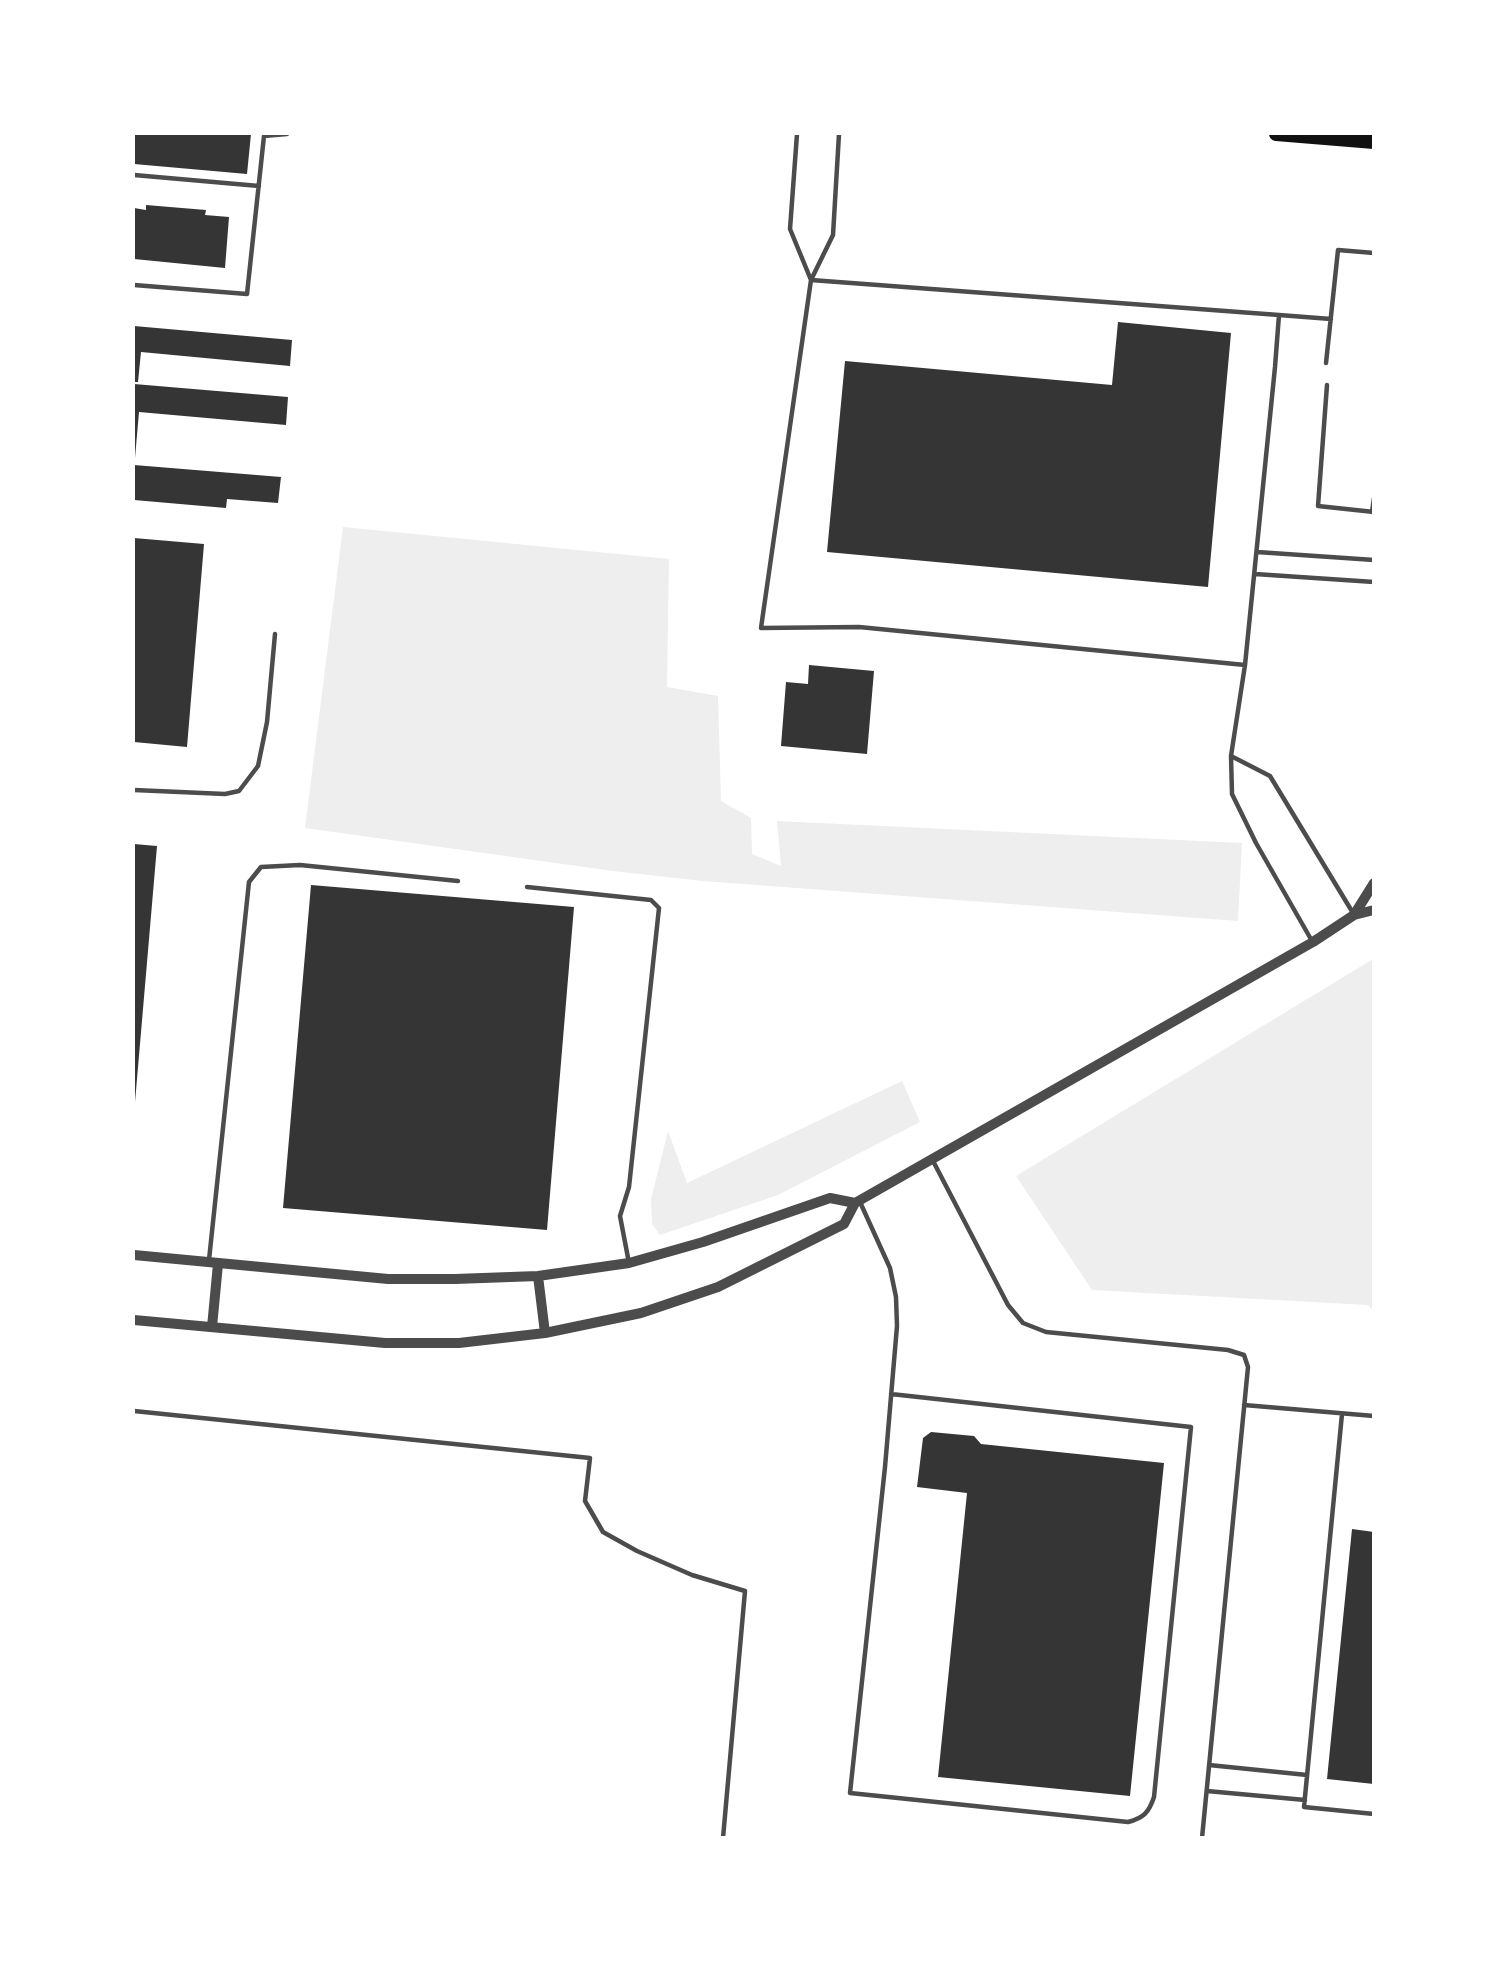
<!DOCTYPE html>
<html>
<head>
<meta charset="utf-8">
<style>
	body { margin:0 }
	#map { position:relative; width:1507px; height:1971px; overflow:hidden; background:#fff; font-family:Poppins,sans-serif }
	canvas { display:block }
	.frame { position:absolute; inset:0; border:135px solid #fff; pointer-events:none }
</style>
</head>
<body>
<div id="map">
<canvas width="1507" height="1971"></canvas>
<div class="frame"></div>
</div>
<script>
const context = document.querySelector('canvas').getContext('2d');
context.lineJoin = 'round';
function fill(path, color) { context.fillStyle = color; context.fill(path, 'evenodd'); }
function trace(path, color, width, dash) { context.strokeStyle = color; context.lineWidth = width; context.lineCap = dash ? 'butt' : 'round'; context.setLineDash(dash || []); context.stroke(path); }
const green = new Path2D(`
	M343,527L669,559L667,687L718,696L721,801L751,818L752,854L781,866L777,821L1242,843L1238,921L703,881L613,871L305,828Z
	M1373,959V1311L1368,1305L1092,1290L1016,1176Z
	M902,1081L920,1122L778,1195L660,1235L652,1224L651,1199L668,1131L687,1183Z`);
const building = new Path2D(`
	M134,134H251L247,174L134,164Z
	M146,205L206,210L205,215L229,217L225,268L134,259V208L146,210Z
	M1118,322L1231,333L1208,587L827,552L845,361L1112,385Z
	M134,326L292,340L290,366L141,352L138,382H134Z
	M134,384L288,397L286,425L139,412L135,458H134Z
	M134,465L281,477L278,503L227,499L226,508L134,500Z
	M134,538L204,544L187,747L134,742Z
	M809,665L874,671L867,754L781,746L786,682L808,684Z
	M134,844L157,846L135,1102H134Z
	M311,885L574,907L547,1230L283,1208Z
	M931,1432L974,1436L981,1444L1164,1463L1130,1796L938,1777L967,1493L917,1487L923,1438Z
	M1352,1529L1374,1532V1784L1327,1779Z`);
const service = new Path2D(`
	M797,134L790,229L811,280
	M839,134L833,235L811,280L761,628L859,627L1245,665L1231,756L1232,794L1256,843L1312,941
	M134,175L259,186
	M811,280L1279,315L1275,367L1245,665
	M134,285L247,294L264,136L287,134
	M1279,315L1331,319
	M1326,363L1338,250L1374,253
	M1327,385L1318,506L1374,512
	M1372,512L1374,498
	M1257,552L1374,560
	M1255,574L1374,582
	M1231,756L1270,776L1353,913
	M134,790L225,794L239,791L258,766L267,722L275,634
	M527,887L651,900L659,908L629,1187L620,1216L629,1263
	M932,1159L1008,1305L1023,1323L1046,1332L1228,1350L1244,1355L1248,1367L1202,1838
	M860,1202L890,1268L896,1297L897,1326L885,1467L850,1793L1128,1822C1144,1818 1149,1812 1154,1797L1191,1427L891,1394
	M209,1260L249,882L261,867L300,865L458,881
	M1244,1405L1374,1416
	M134,1411L590,1458L585,1501L603,1532L637,1551L692,1575L745,1591L723,1838
	M1342,1414L1304,1807L1374,1814
	M1209,1765L1307,1775
	M1207,1791L1305,1800`);
const tertiary = new Path2D(`
	M1354,915L1374,883
	M134,1255L388,1279H455L538,1276L629,1263L703,1242L830,1198L855,1203
	M538,1276L545,1333
	M134,1320L385,1343H459L545,1333L641,1313L718,1287L844,1224L855,1203L1313,942L1354,915L1374,910
	M212,1327L218,1264`);
const primary = new Path2D(`
	M1276,134L1374,142`);
fill(green, '#eee');
fill(building, '#353535');
trace(service, '#4c4c4c', 4.5);
trace(tertiary, '#4c4c4c', 10);
trace(primary, '#111', 14);
</script>
</body>
</html>
